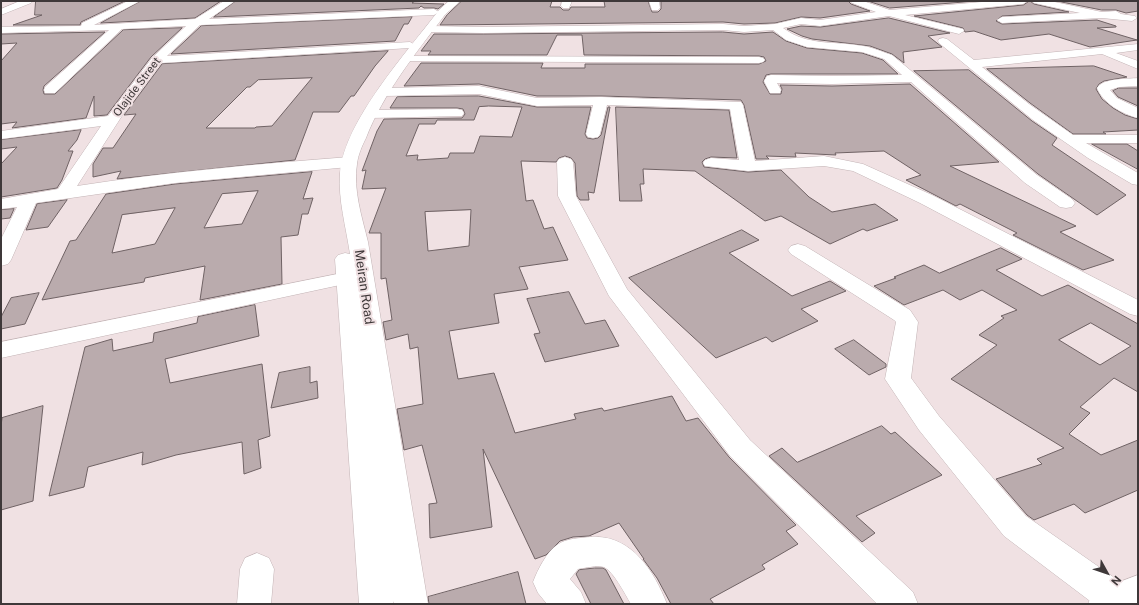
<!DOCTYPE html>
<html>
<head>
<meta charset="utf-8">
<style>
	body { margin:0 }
	#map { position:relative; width:1139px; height:605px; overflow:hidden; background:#f0e1e3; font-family:"Public Sans",sans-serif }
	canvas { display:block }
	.frame { position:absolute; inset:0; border:2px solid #3e3839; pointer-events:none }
	.north { position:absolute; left:1087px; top:553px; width:40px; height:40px; -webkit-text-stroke:3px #f0e1e3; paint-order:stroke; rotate:130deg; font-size:11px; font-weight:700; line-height:16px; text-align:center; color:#3e3839 }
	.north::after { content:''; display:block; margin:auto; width:14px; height:18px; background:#3e3839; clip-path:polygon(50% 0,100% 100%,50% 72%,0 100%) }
</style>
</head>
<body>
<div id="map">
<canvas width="1139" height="605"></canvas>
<div class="frame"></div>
<div class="north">N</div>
</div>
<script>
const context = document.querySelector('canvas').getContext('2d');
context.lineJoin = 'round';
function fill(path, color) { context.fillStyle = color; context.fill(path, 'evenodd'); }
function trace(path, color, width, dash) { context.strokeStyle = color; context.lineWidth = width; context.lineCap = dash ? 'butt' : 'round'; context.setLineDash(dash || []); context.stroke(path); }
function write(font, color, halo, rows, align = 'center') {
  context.font = font + ' "Public Sans",sans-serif'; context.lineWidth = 4; context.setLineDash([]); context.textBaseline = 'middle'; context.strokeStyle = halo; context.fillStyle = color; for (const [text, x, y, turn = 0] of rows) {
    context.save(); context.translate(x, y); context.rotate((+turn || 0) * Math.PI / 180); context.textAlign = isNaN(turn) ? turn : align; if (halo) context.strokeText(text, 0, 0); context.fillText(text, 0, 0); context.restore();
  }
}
const building = new Path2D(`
	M36,1H125L81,22L80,25H13L42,15H35Z
	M141,1H221L195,18L101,23Z
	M236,1H415L412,3L444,4L438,9L434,8H424L421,6L419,8L214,17Z
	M462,1H552L550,7H560L563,10H569L571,7H605L604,1H648L652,12H658L661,9V1H848L851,4L870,11L820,18L801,17L775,23L744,24L723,22L440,25L447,15Z
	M868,1H976L890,8Z
	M1030,1L1034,4L1069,12L1002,16L996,21L1002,24L1097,20L1116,26V27L1097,28L1137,40L1090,47L1049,34L1001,40L974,31L965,32L963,28L914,16L1023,5Z
	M1057,1H1138V11L1126,13L1116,10H1102Z
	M412,17L408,24H404L395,41L171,54L201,26Z
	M889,18L950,33L928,36L942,47L903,52L904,63L892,54L870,46L812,39L802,36L787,29L801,26L820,27Z
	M182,28L151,57L107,115L94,116V96L86,118L12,128L17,122L1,124V61L17,43L1,44V34L105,32L44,86L43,90L44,94H55L123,30Z
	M723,32L744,34L773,32L786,41L807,48L862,53L883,60L898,74H771L766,75L763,82L770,94H781L782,89L780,85L832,86L910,84L999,162L950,166L1076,226L1060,232L1114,260L1083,270L1013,235L1017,233L960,204L956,206L906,180L921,175L884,151L835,153L836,155L795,153L796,157L766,156L769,159H756L744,105L741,100L601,96H537L479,84L404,86L421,63H543L541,68H585V64H759L766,61L764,57L759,56L584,55L582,35H557L547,55H428L431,51H421L434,34H483Z
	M388,51L375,66L354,96H351L339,112H313L295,160L117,179L121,171L93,177V164L103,148H113L136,114L124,115L162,64ZM312,78L272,126L256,127L255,128H206L247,87H250L258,80Z
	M1094,66L1127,77L1104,81L1099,84L1096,89L1102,99L1113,108L1125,115L1138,119V130L1103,132L1106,134H1073L1030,103L987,69Z
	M969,70L1032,121L1057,138L1052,145L1126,195L1097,215L1038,174L914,71Z
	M1119,88H1138V106L1118,97L1113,91Z
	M479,96L537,107H591L585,134L587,138L593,139L598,138L601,135L608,107H610L594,193L588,192L589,200H580L577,196L575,163L571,158L565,156L559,158L556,162L521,161L526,201L533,200L544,229L553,227L568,260L519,267L528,289L494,294L499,323L449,331L458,379L494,373L515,433L576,419L574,414L602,408L604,411L672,396L686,421L698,418L729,457L796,525L786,531L798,544L762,565L765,569L710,599L714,604H671L657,578L643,559H644L619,523L589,536L573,537L560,541L546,555L535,559L483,449L492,527L430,538L429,504L437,503L422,445L404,450L397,409L423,404L418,347L410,349L408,334L386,340L383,322L392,320L386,278L381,279V233H369L386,188L362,189L366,170L362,171L377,131L384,119L462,118L465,114L463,109L457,108H390L397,97ZM489,106L522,107L512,137L480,136L474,153H450L448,158L417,160L418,155L406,156L419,124H435L437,120H474L479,107ZM471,210L469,246L428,251L425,212Z
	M616,107L729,110L737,158L711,157L705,159L702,162L704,167L748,172L781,170L809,197L832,212L875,204L898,220L867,231L863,229L830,244L781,216L765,221L695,171L643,169L644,184H640L642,201H620Z
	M81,130L77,140L68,151H73L62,180L57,188L1,197V164L17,147L1,149V140Z
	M1092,144H1127L1138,151V169Z
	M312,172L303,199L313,198L308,214H302L298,235L281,237L282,284L200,300L205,266L145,278L144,282L42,300L70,241L76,240L106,194L175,184ZM258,191L242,224L204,228L222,194ZM175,208L155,244L112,253L122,215Z
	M67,200L48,227L26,230L37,204Z
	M14,209L10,218L1,219V210Z
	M742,230L759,240L729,253L792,296L830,281L846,291L801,309L818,321L772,342L766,337L716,358L629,278Z
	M1001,248L1022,259L996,270L1042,296L1068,285L1138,324V392L1114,378L1080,407L1090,413L1069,434L1101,455L1138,440V490L1085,513L1074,504L1034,520L1027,515L996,479L1042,464L1037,459L1064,448L951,379L997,345L979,335L1004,318L1001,316L1017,310L982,290L960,300L943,290L904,305L874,286L896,278L894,277L924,265L939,273ZM1091,323L1131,346L1100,365L1059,340Z
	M569,292L585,324L605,320L619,346L545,362L534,334L540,333L527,299Z
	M39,293L25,324L1,329V317L11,298Z
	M255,305L259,336L165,359L170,383L262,364L270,436L258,440L261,468L244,474L242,442L176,455L142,465L143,452L88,467L84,487L49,496L85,347L112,339L113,351L153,342L154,333L197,323L198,317Z
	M854,340L886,364V367L869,375L835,349Z
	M310,367V383L317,381L318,398L271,408L279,373Z
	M43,406L33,501L1,510V426L2,418Z
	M882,426L891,434L895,432L942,475L856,516L875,533L862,542L769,456L782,448L797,462Z
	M595,568H603L606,570L624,604H591L576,574L579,570Z
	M518,572L526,604H429L428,597Z`);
const minor = new Path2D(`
	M20,1H33L31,3L1,15V9Z
	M128,1H140L94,25L195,19L224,1H235L209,19L434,9L439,12L434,15L200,25L167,56L410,42L415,45L410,48L161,63L127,108L77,186C167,172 258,164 349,157L355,159L357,162L355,165L349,167L175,183L36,203L11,260L8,264L1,266V239L17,207L1,209V199L58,189L101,126L1,139V131L108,116L152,58L186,26L122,29L55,93H45L44,90L45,87L109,30L1,33V27L81,26L82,23Z
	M562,1H572L569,8H563L561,6Z
	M649,1H659L660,8L658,10H652Z
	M850,1H863L890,10L993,1H1028L1023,4L905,15L963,29L964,31L959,34L889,16L820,26L801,24L783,28C807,46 834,41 863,46C872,47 882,52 892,55L1037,175L1072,199L1075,203L1072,207L1066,208L1060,207L1025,183L911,82L832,84L777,83L781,90L780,93H770L764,81L767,76L771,75L832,76L902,75L884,59L862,52L807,47L786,40L773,30L744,32L723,30L483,33L430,32L425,29L430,26L483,27L723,24L744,26L775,24L801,18L820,20L876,12L852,3Z
	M1032,1H1050L1102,12L1116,11L1121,14L1135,16L1137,18L1132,21L1102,18L1002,23L997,20L1002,17L1080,13L1034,3Z
	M943,38L947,39L974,60L1138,44V50L1116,53L1138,61V69L1102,54L982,67L1029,104L1073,135H1138V143H1086L1138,173V185L1132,184L1088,158L1033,120L939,43L938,41L939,39Z
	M408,56L759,57L763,58L765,60L763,62L759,63L404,61L402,59L404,57Z
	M1138,78V86L1119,87L1110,90L1117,98L1138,108V118C1122,114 1103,103 1097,88C1103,78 1127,79 1138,78Z
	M479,86L537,98L601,97L741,102L743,105L755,161L824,156L863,164L932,195L1138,300V316L1130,314L920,203L853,171L824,166L748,171L705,166L703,163L705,160L711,158L739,160L730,109L607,105L600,134L598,137L593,138L588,137L586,134L593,105L537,106L479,94L385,96L380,95L379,92L380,89L385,88Z
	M457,109L462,110L464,113L462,116L370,118L365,117L363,114L365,111L370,110Z
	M565,157L571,159L573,162L576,196L627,289L750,440L913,592L918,604H877L730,456L609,296L558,196L557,162L559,159Z
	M798,244L805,246L910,310L918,322L911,378L939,416L1026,516L1129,588L1134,600L1133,604H1094L1004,536L919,430L885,379L896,322L894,320L791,254L788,250L791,246Z
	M347,272L354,274L357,278L354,282L1,358V342Z
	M591,537C631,534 654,571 667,604H631C625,594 614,572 604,567C597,565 585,568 578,569L570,579L581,592L586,604H547L538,593L533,582C538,569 546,553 557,545C566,538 581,538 591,537Z
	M257,553L269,558L274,569L271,604H237L240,569L245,558Z`);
const major = new Path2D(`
	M449,1H460C455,7 449,10 444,16C415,54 383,94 366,138C362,146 358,155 357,164C353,190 362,217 368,242L428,604H394L393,601V604H359L335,259L338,255L345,253L350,254C346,227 338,200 340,173C344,121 408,51 439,10Z`);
const highway = new Path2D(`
	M1138,575V604H1088L1093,592Z`);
const farStreetnames = [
	["Olajide Street",137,87,-53]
];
const streetNames = [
	["Meiran Road",364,287,82]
];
fill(building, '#baabad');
trace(building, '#6f6264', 1);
trace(minor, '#c2b3b5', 1);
trace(major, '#c2b3b5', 1);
trace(highway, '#c2b3b5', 1);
fill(minor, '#fff');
fill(major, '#fff');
fill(highway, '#fff');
write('11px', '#3e3839', '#f0e1e3', farStreetnames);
write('13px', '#3e3839', '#f0e1e3', streetNames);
</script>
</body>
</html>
